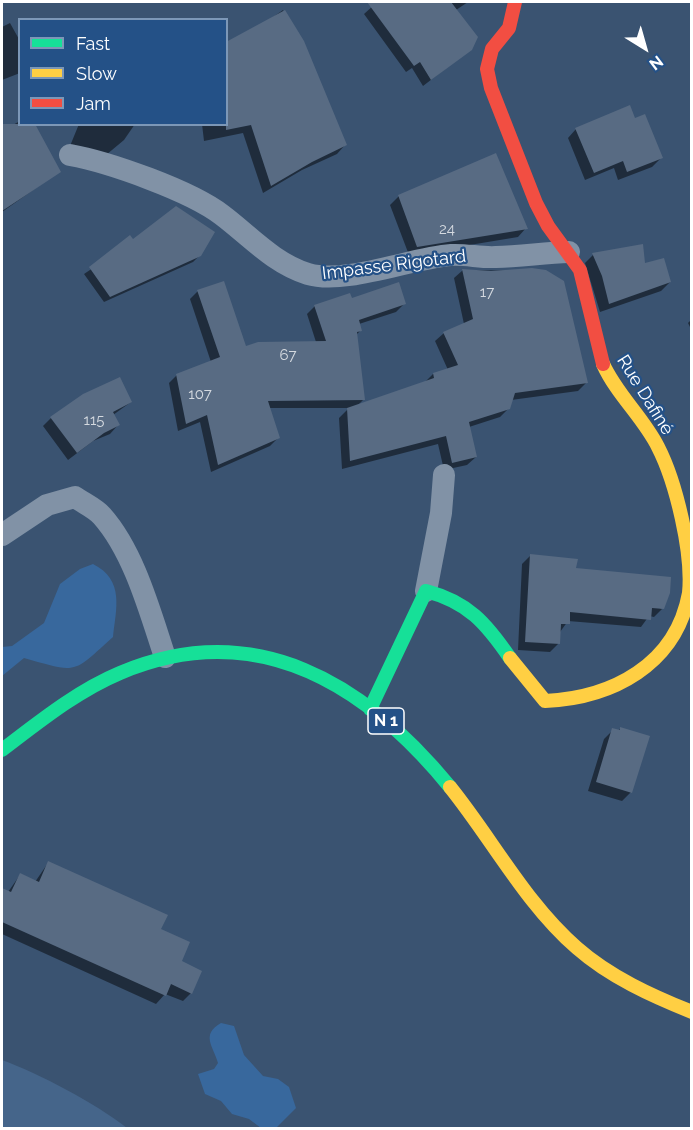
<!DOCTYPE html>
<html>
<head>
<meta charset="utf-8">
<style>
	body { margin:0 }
	#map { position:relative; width:693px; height:1130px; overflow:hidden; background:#3a5371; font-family:Raleway,sans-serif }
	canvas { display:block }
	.frame { position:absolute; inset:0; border:3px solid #fff; pointer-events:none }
	.legend { position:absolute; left:18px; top:18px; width:210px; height:108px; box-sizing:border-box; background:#245187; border:2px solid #7c97b7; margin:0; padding:8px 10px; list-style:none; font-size:18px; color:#fff }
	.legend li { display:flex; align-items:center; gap:12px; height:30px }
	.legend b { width:30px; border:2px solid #7c97b7 }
	.north { position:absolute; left:615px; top:18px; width:60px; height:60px; -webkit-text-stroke:4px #245187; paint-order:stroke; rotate:143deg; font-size:16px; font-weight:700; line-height:24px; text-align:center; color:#fff }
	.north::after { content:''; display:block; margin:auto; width:21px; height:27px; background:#fff; clip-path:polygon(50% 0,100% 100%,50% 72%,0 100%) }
</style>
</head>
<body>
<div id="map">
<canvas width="693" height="1130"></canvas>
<div class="frame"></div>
<ul class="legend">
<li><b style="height:8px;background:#16e098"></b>Fast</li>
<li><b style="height:8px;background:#ffcf43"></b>Slow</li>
<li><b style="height:8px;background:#f24e42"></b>Jam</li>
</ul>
<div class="north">N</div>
</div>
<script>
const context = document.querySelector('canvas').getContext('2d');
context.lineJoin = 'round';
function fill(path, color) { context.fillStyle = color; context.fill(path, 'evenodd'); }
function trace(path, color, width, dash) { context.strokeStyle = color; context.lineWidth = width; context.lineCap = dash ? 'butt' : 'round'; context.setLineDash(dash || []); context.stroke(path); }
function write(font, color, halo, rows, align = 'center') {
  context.font = font + ' Raleway,sans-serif'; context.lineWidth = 4.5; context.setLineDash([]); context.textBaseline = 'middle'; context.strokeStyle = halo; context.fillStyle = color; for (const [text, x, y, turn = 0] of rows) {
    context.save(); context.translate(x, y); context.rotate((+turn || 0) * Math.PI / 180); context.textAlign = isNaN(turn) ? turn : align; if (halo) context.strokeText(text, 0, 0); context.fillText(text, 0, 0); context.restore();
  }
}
const green = new Path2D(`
	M93,564C125,580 116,609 113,637C71,675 78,673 24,658L2,676V647L12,646L44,623L60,584L80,569Z
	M221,1023L234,1026L244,1055L263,1076L278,1079L289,1087L296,1108L276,1128H261L249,1119L232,1114L221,1101L205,1094L198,1074L214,1069L218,1063C214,1047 200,1035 221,1023Z`);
const water = new Path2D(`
	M2,1060C40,1074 95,1103 127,1128H2Z`);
const shadow = new Path2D(`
	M372,2H468L456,10L471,49L423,86L412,68L406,72L364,14L375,4Z
	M283,10L302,42L345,145L337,154L302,170L263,193L243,133L204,141L202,124H226V40L294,116L252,32Z
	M10,23L20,41V73L2,80V27Z
	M634,120L661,158L652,167L618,180L614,168L585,180L568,138L576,129Z
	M20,121L60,171L2,212V131Z
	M79,124H135L124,140L106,155L70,146Z
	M399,196L526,228L518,237L409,255L390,205Z
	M133,241L200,255L193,262L104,302L84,274Z
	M593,255L643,265L670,282L661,291L600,312L585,263Z
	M463,270L546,271L586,383L578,391L511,400L509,408L500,417L469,427L476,457L467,465L444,470L438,444L342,469L339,418L349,408H268L278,438L270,446L211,472L200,422L178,431L169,383L177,375L211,362L190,299L198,291L245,348L316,342L307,314L315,306L351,300L404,304L396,312L359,324L361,330L356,335L363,400L357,406L424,383L433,374L448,370L435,341L444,333L464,324L454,278Z
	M692,319V331L688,323Z
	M131,402L113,415L118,425L110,434L93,441L68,460L43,426L51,418Z
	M530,556L662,609L654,617L649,616L641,627L568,621L560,632L558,644L550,652L518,650L522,564Z
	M621,728L631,792L622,801L588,791L604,739L613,730L618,731Z
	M48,863L180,962L191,993L183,1001L165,994L156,1004L2,934V889L8,892L20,875L35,882Z`);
const building = new Path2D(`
	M367,2H451L478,37L472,50L431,80L420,62L414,66Z
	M285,10L304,41L347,145L312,162L271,186L251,125L226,130V42Z
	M630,105L635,118L645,114L663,158L627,172L623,161L594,173L575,128Z
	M2,124H35L61,172L2,211Z
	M496,153L528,229L417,247L398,195Z
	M176,206L215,232L201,256L110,297L89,267L130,235L133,239Z
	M643,244L645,263L664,258L671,282L609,304L602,276L592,253Z
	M532,268L546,270L564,281L588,383L515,393L510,409L469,422L477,457L452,463L446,436L350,461L347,408L434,378L433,373L458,365L443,332L473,319L462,269L491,271Z
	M224,281L246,346L258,342L326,341L314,305L350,293L352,298L399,282L406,304L359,320L362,331L357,332L365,400L268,401L280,438L218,465L207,415L186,424L176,374L220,357L197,290Z
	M120,377L132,402L113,412L120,425L104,433L77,453L50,417L83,394Z
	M530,554L578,559L576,568L671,577L670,593L664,609L652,608L651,620L570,612V624H561L560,644L525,642Z
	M620,727L650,736L632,793L596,782L612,728L620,730Z
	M48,861L168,915L161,929L190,942L182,961L202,971L192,994L171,984L166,996L2,922V888L11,892L20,873L39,882Z`);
const street = new Path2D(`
	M70,155C109,162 191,191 222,215C250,236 273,263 308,274C345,285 411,258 451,255C466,254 481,258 496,257C521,256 545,253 569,252
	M2,535L47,505L75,497C83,503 95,508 102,516C134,552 150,612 165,657
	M426,591L441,513L444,475`);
const fast = new Path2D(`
	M370,709L426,591C468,602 486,623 510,658
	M2,750C39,722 77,691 120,673C255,616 365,683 450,787`);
const slow = new Path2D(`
	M510,658L545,701C612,698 676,665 689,593C693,553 676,482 658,447C643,417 617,395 603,364
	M450,787C492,839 526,904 577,948C610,977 652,996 692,1012`);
const jam = new Path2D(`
	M515,2L509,28L492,49L487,69L491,88L536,203L548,226L580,270L603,364`);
const numberNames = [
	["24",447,229],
	["17",487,292],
	["67",288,355],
	["107",200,394],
	["115",94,420]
];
const shields = [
	[386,721,36]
];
const shieldNames = [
	["N 1",386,721]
];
const streetNames = [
	["Impasse Rigotard",394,265,-7],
	["Rue Dafiné",645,395,58]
];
fill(green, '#38689d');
fill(water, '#45658a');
fill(shadow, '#0007');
fill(building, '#586b83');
trace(street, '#8192a6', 22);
trace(fast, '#16e098', 14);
trace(slow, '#ffcf43', 14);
trace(jam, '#f24e42', 14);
write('15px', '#d5dae0', null, numberNames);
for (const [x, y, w] of shields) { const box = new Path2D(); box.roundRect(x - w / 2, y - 13, w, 26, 4.5); context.fillStyle = '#245187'; context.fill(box); trace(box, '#fff', 1.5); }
write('bold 16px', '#fff', null, shieldNames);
write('18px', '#fff', '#245187', streetNames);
</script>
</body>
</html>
